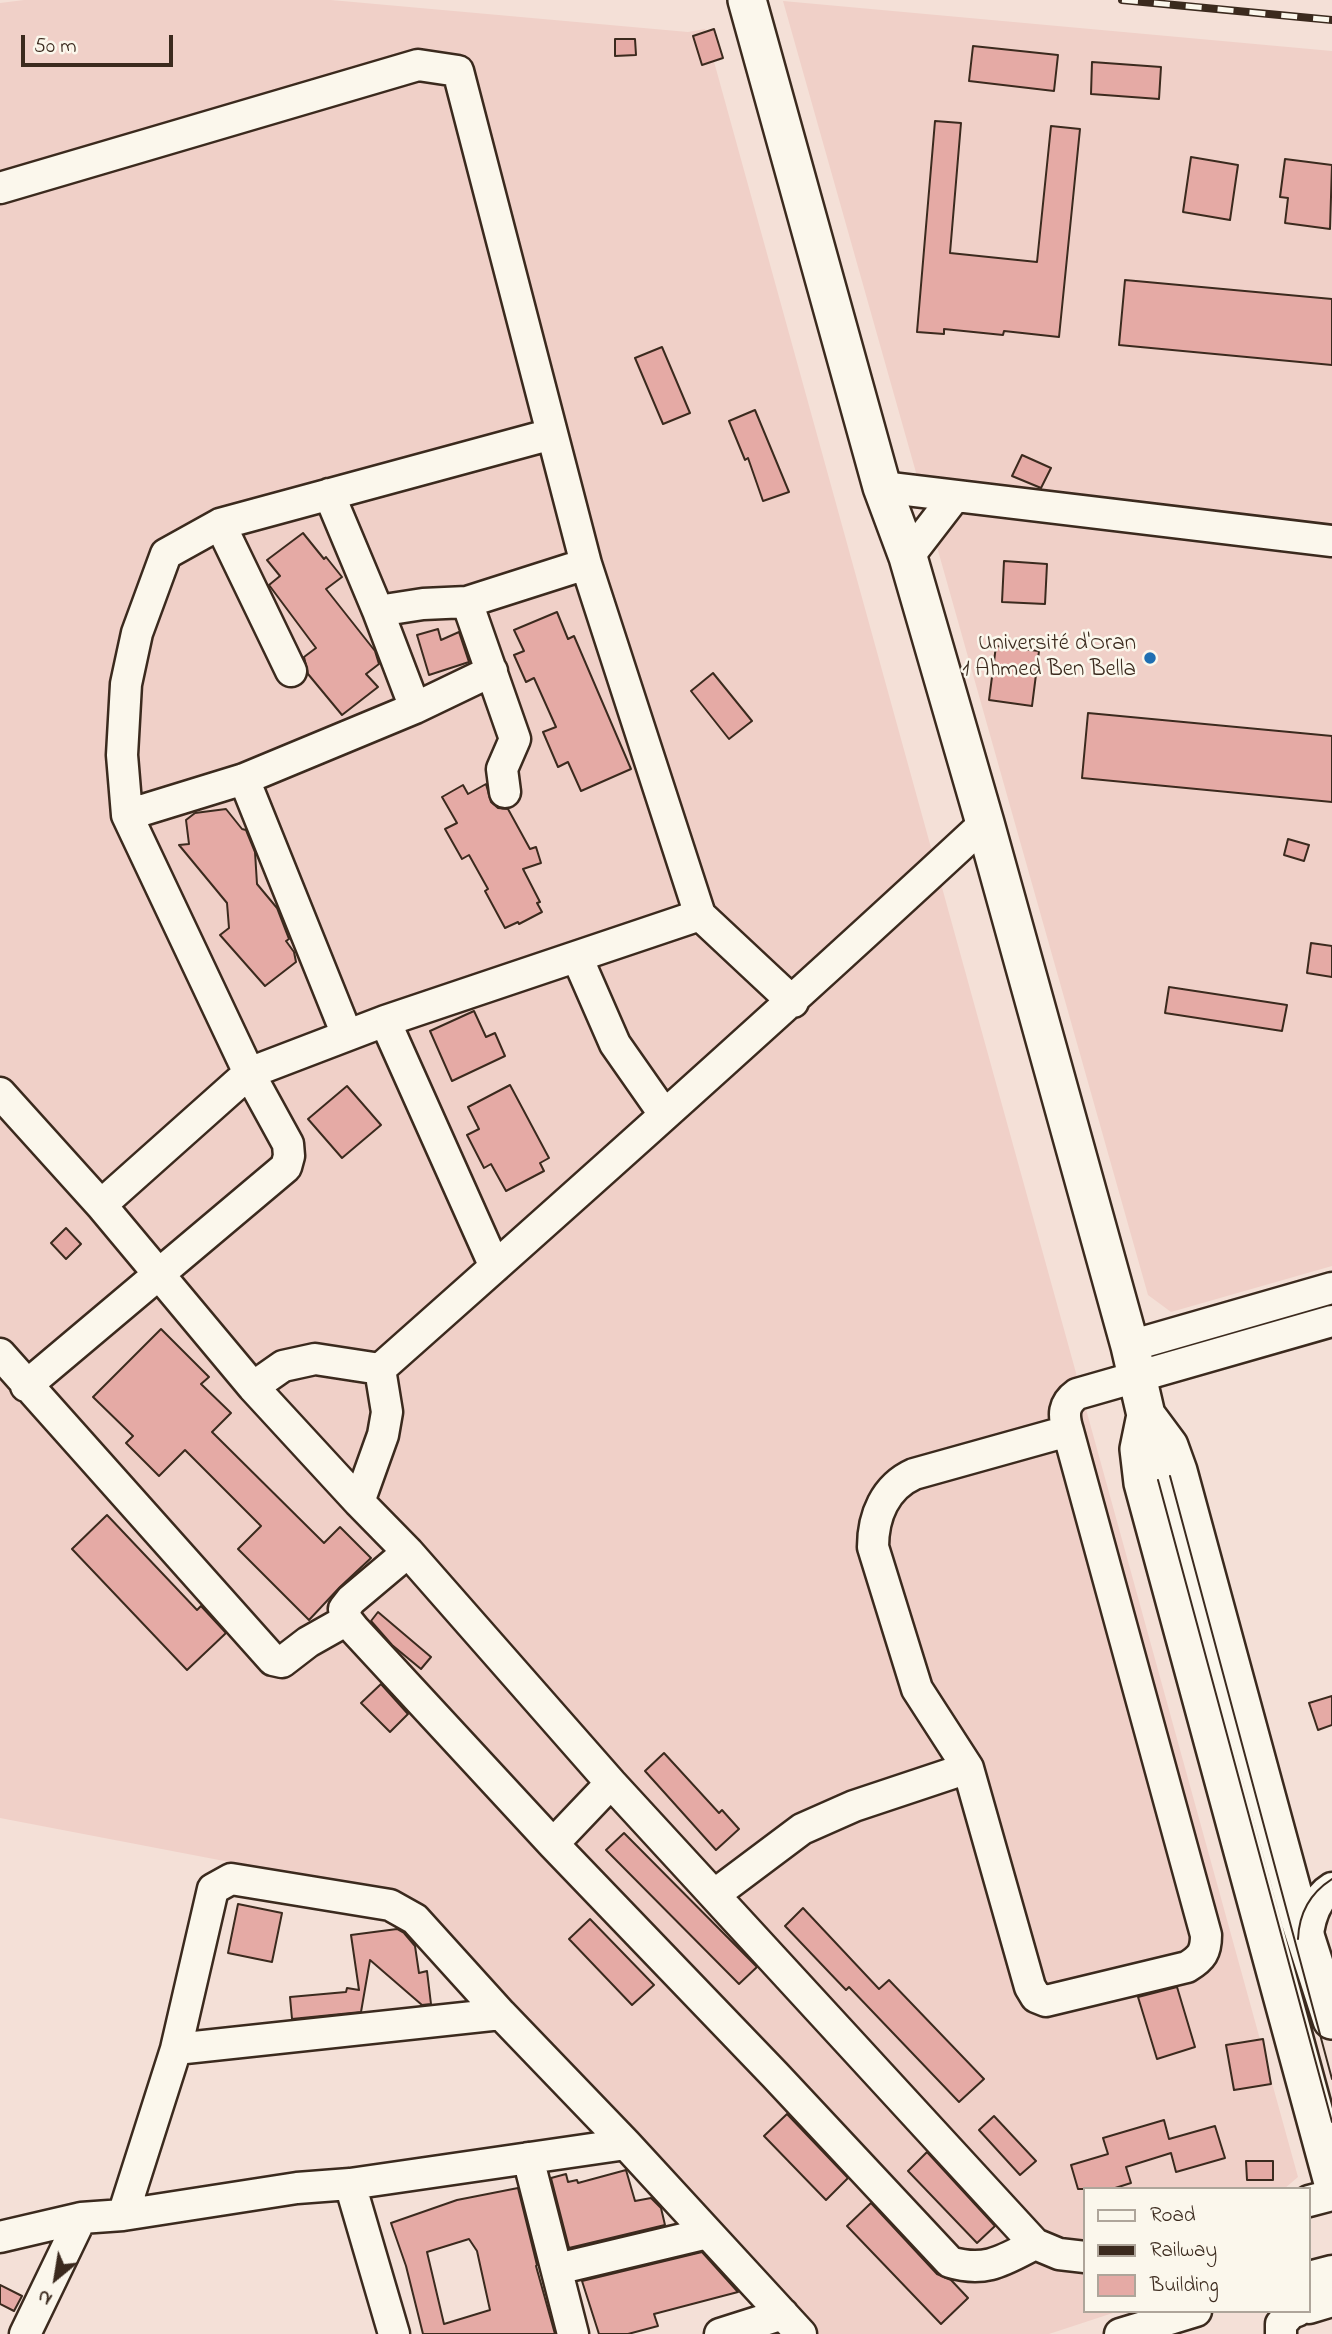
<!DOCTYPE html>
<html>
<head>
<meta charset="utf-8">
<style>
	body { margin:0 }
	#map { position:relative; width:1332px; height:2334px; overflow:hidden; background:#f4e0d7; font-family:"Indie Flower",sans-serif }
	canvas { display:block }
	.legend { position:absolute; left:1083px; top:2187px; width:228px; height:126px; box-sizing:border-box; background:#fbf7ec; border:2px solid #aea59a; margin:0; padding:9px 12px; list-style:none; font-size:21px; color:#3b2a1e }
	.legend li { display:flex; align-items:center; gap:14px; height:35px }
	.legend b { width:35px; border:2px solid #aea59a }
	.north { position:absolute; left:21px; top:2243px; width:70px; height:70px; -webkit-text-stroke:5px #fbf7ec; paint-order:stroke; rotate:210deg; font-size:19px; font-weight:700; line-height:28px; text-align:center; color:#3b2a1e }
	.north::after { content:''; display:block; margin:auto; width:24px; height:32px; background:#3b2a1e; clip-path:polygon(50% 0,100% 100%,50% 72%,0 100%) }
	.scale { position:absolute; left:21px; top:35px; width:152px; height:32px; box-sizing:border-box; border:4px solid #3b2a1e; border-top:0; padding-left:9px; font-size:21px; line-height:24px; white-space:nowrap; color:#3b2a1e; -webkit-text-stroke:5px #fbf7ec; paint-order:stroke }
</style>
</head>
<body>
<div id="map">
<canvas width="1332" height="2334"></canvas>
<ul class="legend">
<li><b style="height:9px;background:#fbf7ec"></b>Road</li>
<li><b style="height:9px;background:#3b2a1e"></b>Railway</li>
<li><b style="height:19px;background:#e5aaa5"></b>Building</li>
</ul>
<div class="north">N</div>
<div class="scale">50 m</div>
</div>
<script>
const context = document.querySelector('canvas').getContext('2d');
context.lineJoin = 'round';
function fill(path, color) { context.fillStyle = color; context.fill(path, 'evenodd'); }
function trace(path, color, width, dash) { context.strokeStyle = color; context.lineWidth = width; context.lineCap = dash ? 'butt' : 'round'; context.setLineDash(dash || []); context.stroke(path); }
function write(font, color, halo, rows, align = 'center') {
  context.font = font + ' "Indie Flower",sans-serif'; context.lineWidth = 5; context.setLineDash([]); context.textBaseline = 'middle'; context.strokeStyle = halo; context.fillStyle = color; for (const [text, x, y, turn = 0] of rows) {
    context.save(); context.translate(x, y); context.rotate((+turn || 0) * Math.PI / 180); context.textAlign = isNaN(turn) ? turn : align; if (halo) context.strokeText(text, 0, 0); context.fillText(text, 0, 0); context.restore();
  }
}
const built = new Path2D(`
	M24,0H331L688,32L705,29L1298,2177L1284,2189H1085V2311H1119L1049,2334H813L412,1897L0,1818V3Z
	M783,1L1332,51V1266L1171,1312L1148,1295Z`);
const building = new Path2D(`
	M714,29L723,58L702,65L693,36Z
	M615,39H635L636,55L615,56Z
	M973,46L1058,55L1054,91L969,81Z
	M1092,62L1161,67L1159,99L1091,94Z
	M935,121L961,123L950,253L1037,262L1051,126L1080,129L1059,337L1004,331L1003,335L944,329V334L917,332Z
	M1191,157L1238,165L1230,220L1183,212Z
	M1285,159L1332,165L1330,229L1285,223L1288,198L1280,197Z
	M1125,280L1332,299V365L1119,345Z
	M662,347L690,413L663,424L635,358Z
	M755,410L789,492L763,501L748,458L745,460L729,421Z
	M1022,455L1051,468L1041,488L1012,476Z
	M303,533L324,559L326,557L342,577L326,589L375,651L379,664L366,674L378,687L342,715L308,674L304,657L316,648L269,585L280,576L267,560Z
	M1004,561L1047,564L1045,604L1002,602Z
	M557,612L568,639L574,636L631,769L581,791L568,762L558,767L543,732L556,727L534,678L526,682L514,655L524,651L514,630Z
	M438,629L441,640L459,632L469,662L429,675L417,635Z
	M996,646L1039,651L1032,706L989,700Z
	M713,673L752,721L729,739L691,691Z
	M1088,713L1332,736V802L1082,778Z
	M486,784L491,802L498,808L508,809L530,849L536,847L541,863L523,869L540,902L537,903L542,912L519,924L518,922L505,928L485,891L488,889L469,855L462,859L445,829L457,823L442,797L463,785L468,794Z
	M226,809L242,829L246,830L255,852L257,884L277,908L289,939L286,941L294,952L296,962L265,986L220,935L229,928L227,903L179,845L189,844L186,820L195,813Z
	M1288,839L1309,845L1304,861L1284,855Z
	M1311,943L1332,946V977L1307,973Z
	M1169,987L1287,1005L1282,1031L1165,1013Z
	M474,1011L486,1037L495,1033L505,1056L452,1081L430,1031Z
	M510,1085L549,1158L540,1163L544,1171L506,1191L491,1164L484,1168L467,1135L479,1129L468,1107Z
	M347,1086L381,1125L342,1158L308,1119Z
	M66,1228L81,1244L66,1259L51,1243Z
	M161,1329L209,1377L201,1384L231,1413L212,1432L324,1543L340,1527L371,1558L340,1587L309,1620L238,1549L261,1526L185,1450L159,1476L126,1443L133,1436L93,1397Z
	M107,1515L197,1610L201,1606L226,1633L187,1670L72,1549Z
	M378,1612L431,1657L421,1669L392,1645L371,1621Z
	M381,1684L408,1714L390,1732L361,1703Z
	M1332,1696V1725L1318,1730L1309,1703Z
	M664,1753L719,1813L722,1810L739,1829L716,1850L645,1771Z
	M624,1833L757,1967L739,1984L606,1850Z
	M238,1904L282,1913L272,1962L228,1953Z
	M803,1908L879,1989L889,1980L984,2079L959,2102L849,1987L846,1990L785,1926Z
	M590,1919L654,1985L632,2005L569,1939Z
	M397,1929L404,1933L415,1946L419,1973L427,1971L431,2004L422,2005L370,1960L361,2012L292,2019L290,1997L346,1992L347,1988L359,1990L351,1935Z
	M1177,1987L1195,2047L1157,2059L1138,1997Z
	M1263,2039L1271,2084L1234,2090L1226,2045Z
	M787,2114L848,2178L826,2200L764,2136Z
	M994,2116L1036,2161L1020,2175L979,2130Z
	M1164,2120L1169,2139L1215,2126L1225,2158L1176,2172L1171,2153L1126,2167L1131,2183L1112,2189H1078L1071,2165L1108,2154L1103,2138Z
	M927,2152L995,2226L977,2243L908,2171Z
	M1246,2161H1273V2180H1247Z
	M626,2170L635,2201L651,2198L661,2208L665,2225L569,2248L551,2178L566,2174L568,2182L577,2180L578,2183Z
	M518,2188L537,2265L536,2266L555,2334H423L406,2266L391,2223L457,2200ZM469,2239L477,2251L490,2310L444,2324L427,2252Z
	M871,2203L937,2274L951,2280L968,2298L941,2324L847,2226Z
	M702,2252L738,2292L654,2314L658,2326L628,2334H599L582,2281Z
	M0,2285L22,2296L14,2311L0,2304Z`);
const minor = new Path2D(`
	M0,188L418,65L458,71L586,564L700,915L793,1002
	M882,487L1332,541
	M329,494L378,611L415,708
	M220,524L291,671
	M908,557L955,496
	M467,602L515,739L502,769L505,792
	M378,611L423,604L467,602L586,564
	M244,779L347,1035
	M127,815L244,779L415,708L492,671
	M577,957L615,1044L664,1114
	M385,1021L495,1267
	M0,1093L101,1205L253,1387L359,1502L383,1435L387,1412L380,1369C583,1189 786,1008 985,823
	M101,1205L249,1073L127,815L122,755L126,684L137,633L166,554L220,524L552,434
	M1130,1346L1332,1288
	M0,1354L273,1660L282,1662L308,1642L347,1620
	M26,1386L286,1167L289,1156L288,1144L249,1073L385,1021L700,915
	M253,1387L283,1366L315,1359L380,1369
	M1068,1431L914,1474C885,1487 873,1516 873,1547L917,1689L968,1768L1030,1987L1036,1997L1046,2001L1187,1967C1202,1958 1206,1952 1206,1935L1068,1431C1063,1415 1063,1404 1077,1394L1332,1321
	M359,1502L408,1552L611,1783L1035,2244L1059,2254L1085,2257
	M408,1552L351,1600L344,1609L347,1620L355,1630L553,1844L775,2075L950,2262C986,2273 1004,2260 1035,2244
	M553,1844L611,1783
	M714,1895L802,1829L854,1806L968,1768
	M1307,1941C1309,1921 1314,1899 1332,1888
	M176,2049L213,1889L231,1879L390,1905L415,1919L501,2014
	M528,2158L573,2334
	M350,2184L394,2334
	M1309,2201L1332,2195
	M123,2215L176,2049L501,2014L626,2144L801,2334
	M0,2237L81,2218L123,2215L297,2188L350,2184L626,2144
	M557,2269L708,2233
	M1309,2277L1332,2271
	M1309,2308L1332,2301
	M25,2334L81,2218
	M720,2334L783,2314
	M1120,2334L1196,2311
	M1281,2334V2324L1291,2313L1297,2311`);
const major = new Path2D(`
	M747,0L882,487L908,557L985,823L1130,1346L1146,1415L1139,1449L1143,1483L1332,2179
	M1146,1415L1169,1446L1178,1471L1300,1920L1332,2020`);
const tram = new Path2D(`
	M1170,1476L1332,2079
	M1158,1480L1332,2122
	M1298,1939C1299,1913 1310,1893 1332,1879`);
const rail = new Path2D(`
	M1122,0L1332,20`);
const markers = [
	[1150,658,7,"#1f6fb2"]
];
const poiNames = [
	["Université d'Oran",1136,645],
	["1 Ahmed Ben Bella",1136,671]
];
fill(built, '#f0d0c8');
fill(building, '#e5aaa5');
trace(building, '#3b2a1e', 2);
trace(minor, '#3b2a1e', 35);
trace(major, '#3b2a1e', 42);
trace(minor, '#fbf7ec', 30);
trace(major, '#fbf7ec', 37);
trace(tram, '#3b2a1e', 2);
trace(rail, '#3b2a1e', 8);
trace(rail, '#fbf7ec', 5, [16]);
for (const [x, y, r, color] of markers) { const dot = new Path2D(); dot.arc(x, y, r, 0, 2 * Math.PI); context.fillStyle = color; context.fill(dot); trace(dot, '#fbf7ec', 2.5); }
write('23px', '#3b2a1e', '#fbf7ec', poiNames, 'right');
</script>
</body>
</html>
